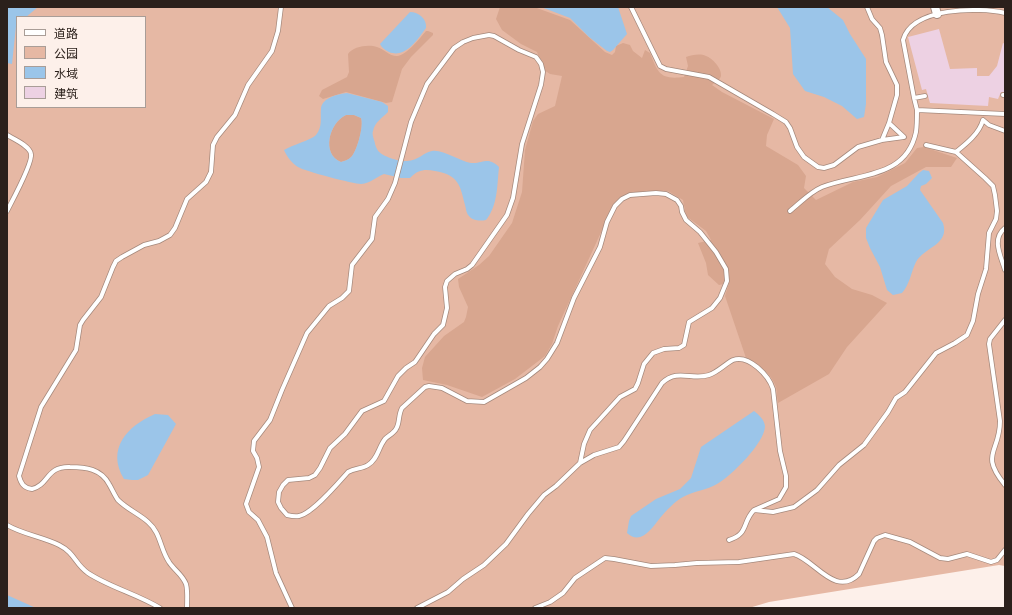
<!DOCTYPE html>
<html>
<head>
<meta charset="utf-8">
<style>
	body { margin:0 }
	#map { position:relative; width:1012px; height:615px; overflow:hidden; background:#fdf0ea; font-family:"Fira Sans Condensed","Noto Sans SC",sans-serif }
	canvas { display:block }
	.frame { position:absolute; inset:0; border:8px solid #2b201b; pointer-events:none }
	.legend { position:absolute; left:16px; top:16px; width:130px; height:92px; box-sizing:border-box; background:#fdf0ea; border:1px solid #a99d97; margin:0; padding:5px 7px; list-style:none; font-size:12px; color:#2b201b }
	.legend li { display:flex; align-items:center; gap:8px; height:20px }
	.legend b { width:20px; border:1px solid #a99d97 }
</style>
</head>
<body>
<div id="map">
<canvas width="1012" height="615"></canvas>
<div class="frame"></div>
<ul class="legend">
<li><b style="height:5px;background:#fff"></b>道路</li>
<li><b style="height:11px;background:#e6b8a4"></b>公园</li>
<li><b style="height:11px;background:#9bc5e9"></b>水域</li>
<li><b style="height:11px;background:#edd1e3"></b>建筑</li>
</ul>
</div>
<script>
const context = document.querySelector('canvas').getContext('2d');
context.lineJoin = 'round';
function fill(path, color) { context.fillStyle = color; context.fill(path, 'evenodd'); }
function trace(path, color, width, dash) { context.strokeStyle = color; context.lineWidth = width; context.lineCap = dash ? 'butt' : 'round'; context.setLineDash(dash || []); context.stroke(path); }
const green = new Path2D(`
	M7,7H1005V566L999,565L769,602L749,608H7ZM17,17H145V107H17Z`);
const forest = new Path2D(`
	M500,7H534L570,20L605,52L612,55L615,52L616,46L623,43L630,45L633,51L642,58L645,50L650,53C658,73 660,80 684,77L688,66L686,57C692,55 700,53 706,56C712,58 722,68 721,76C720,80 715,82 712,85L722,92L774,119L767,135L766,146L798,165L806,176L804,188L816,200L853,182L877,177L905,163L917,148L924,147L957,158L951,167H926L891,186L860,220L829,249L825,264L835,277L852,289L872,295L887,303L847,347L829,374L778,403C777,398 777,391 776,387C771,373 758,363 746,358L725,296L729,283L719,285L708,275L706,263L698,243L711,240L706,231L686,216L683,200L668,191H648L626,194L614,204L558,326L552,344L545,356L515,379L482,397L447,385L423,380L422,368L425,357L444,336L464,322L466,317L468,307L459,287L458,279L479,265L489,256L512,223L522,192L525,150L533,121L538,114L555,106L562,76L550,74L544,70L537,52L521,44L502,30L496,19Z
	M426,31H428L433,33V35L411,57L402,69L392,102L386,103L346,92L323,99L319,96L322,90L347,77L349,72L348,54C353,46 369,44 377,47C384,49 389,56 397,56C407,55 420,38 426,31Z
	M346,115H354L361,118C364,126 357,150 352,156C350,159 345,161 341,162C321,154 329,123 346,115Z`);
const water = new Path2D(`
	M7,7H38L26,17H17L12,64L7,63Z
	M541,7H618L627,34L613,50L610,52L607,51L589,37L570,18Z
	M777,7H827L843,20L850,34L866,59V104L864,117L857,119L842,106L824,97L805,91L793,74L790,28Z
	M410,12C419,12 427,19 426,28C418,39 405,59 389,52C385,50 382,48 380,44Z
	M347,93L382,102L388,106V112C382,118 375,122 373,131C372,133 373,137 374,140C375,142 375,146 377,149C380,156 399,162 407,161C418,161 424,152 432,151C443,149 459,161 471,163C484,164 487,156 499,167C497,185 498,205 486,220C480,221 473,221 469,216C466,213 466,208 465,205C460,184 458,175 435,171C424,169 418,170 410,178H401L384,174C376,177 371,183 361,184C354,184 304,171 298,167C292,163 287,157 284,150C292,145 311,140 316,135C323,126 320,118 321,108C323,97 339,94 347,93ZM346,115H354L361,118C364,126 357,150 352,156C350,159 345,161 341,162C321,154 329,123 346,115Z
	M923,170L929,171L932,178L926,184L921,186L920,190L943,223C950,245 924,247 916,262C911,272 910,284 902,293L893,295L887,290L880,267L870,248L866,238V228L883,200L907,186L919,173Z
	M754,411C759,415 764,419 765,426C765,443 731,476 717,484C707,490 694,491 683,497C675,501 666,511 660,518C652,528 641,546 627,533L629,521L631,516L656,499L680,489L691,478L701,447Z
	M155,414L168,415L176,424L148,475L138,480H132L124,479C106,449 127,426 155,414Z
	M7,595L36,608H7Z`);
const building = new Path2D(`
	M939,29L950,69L977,68V76H989L997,66L1003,43L1005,44V92H1001L998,99L989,97L988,106L930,103L926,89L922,90L908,37Z`);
const lane = new Path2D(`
	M631,7L660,66L666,69L709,77L773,114L786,122L790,128L797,147L804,157L818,167L824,168L834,165L858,147L882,140L904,137
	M867,7L872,19L880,28L882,35L886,62L897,85V95L889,123
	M1003,95H1005
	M925,96L914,98L903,40C912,7 979,7 1005,13
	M914,98L917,110L1005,114
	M7,135C14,139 30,146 31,154C33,163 12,201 7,211
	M882,140L889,123L904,137
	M956,152C966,144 979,134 983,120L989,125L1005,131
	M790,211C800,203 810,192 822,187C858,173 906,179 916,132C917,125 917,117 917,110
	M1005,228C991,239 1001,256 1005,270
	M1005,320L990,339L989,344L1000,421C1000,453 979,453 1005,485
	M7,525C22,534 43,537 59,545C75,553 75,564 88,573C109,587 137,594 160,608
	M729,540C749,534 742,522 754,510L773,512L794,507L817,490L839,465L864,445L888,412L896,398L905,392L936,353L955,343L967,335L973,321L978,294L986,269L989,233L996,219L997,211L995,195L993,186L985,178L956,152L926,145
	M187,608C187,600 188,591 186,584C182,574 174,570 169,562C160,549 161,533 148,522C139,514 127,509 118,500C115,496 112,489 109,484C101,469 86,467 70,467C46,466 49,485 32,489C24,488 21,484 19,476L41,407L76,350L80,325L83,320L101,297L113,267L116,261L122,257L144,245L159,241L170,235L175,228L187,199L206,182L211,172L213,145L217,137L235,115L248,85L272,51L278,31L281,7
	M292,608L276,573L267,537L258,520L249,512L246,504L259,467L257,458L253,451L254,441L270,420L282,390L307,333L329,306L342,298L349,291L352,265L372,239L375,217L388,199L395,183L411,122L427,84L454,48L463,42L473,38L489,35L494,36L519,50L536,57L541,64L543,72L541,85L522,144L513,198L507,215L472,265L467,269L455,274L447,281L445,287L447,308L443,325L434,334L415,362L406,368L398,376L384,401L362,411L345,434L330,448L320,468L315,475L309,478L288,480L283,485L279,492L278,502L281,508L287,515C291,516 295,517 299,516C313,513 338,483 348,472C355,468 362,469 368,465C378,459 378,448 385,439C388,436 394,433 396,429C400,423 398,415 402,408L425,387L429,386L442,388L467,401L484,402L526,378L540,367L547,359L557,343L574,298L600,247L607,222L615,206L622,199L630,195L656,193L666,194L677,200L681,206L682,212L686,220L700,232L716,252L726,269L727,281L720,298L712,308L689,322L684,345L679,348L664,349L653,353L644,364L638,383L635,389L620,397L590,430L584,444L580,463
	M417,608L448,592L463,579L484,565L506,544L528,514L544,495L556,486L580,463L594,455L619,447L624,441L662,383C678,368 692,381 709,375C718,372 725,364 733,360C749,354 769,376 773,389L780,451L786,476V487L779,499L754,510
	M535,608L550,602L563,593L575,578L605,558L614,559L651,566L675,565L697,563L739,562L794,554C815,560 835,598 859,574L874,541L877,538L885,535L910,542L940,558L948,559L967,554L991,562L997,560L1005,550`);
const street = new Path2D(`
	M935,7L937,14`);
fill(green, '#e6b8a4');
fill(forest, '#d8a68f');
fill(water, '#9bc5e9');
fill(building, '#edd1e3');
trace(lane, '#a5897c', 5.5);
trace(street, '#a5897c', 10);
trace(lane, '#fff', 4);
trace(street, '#fff', 8);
</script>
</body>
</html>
